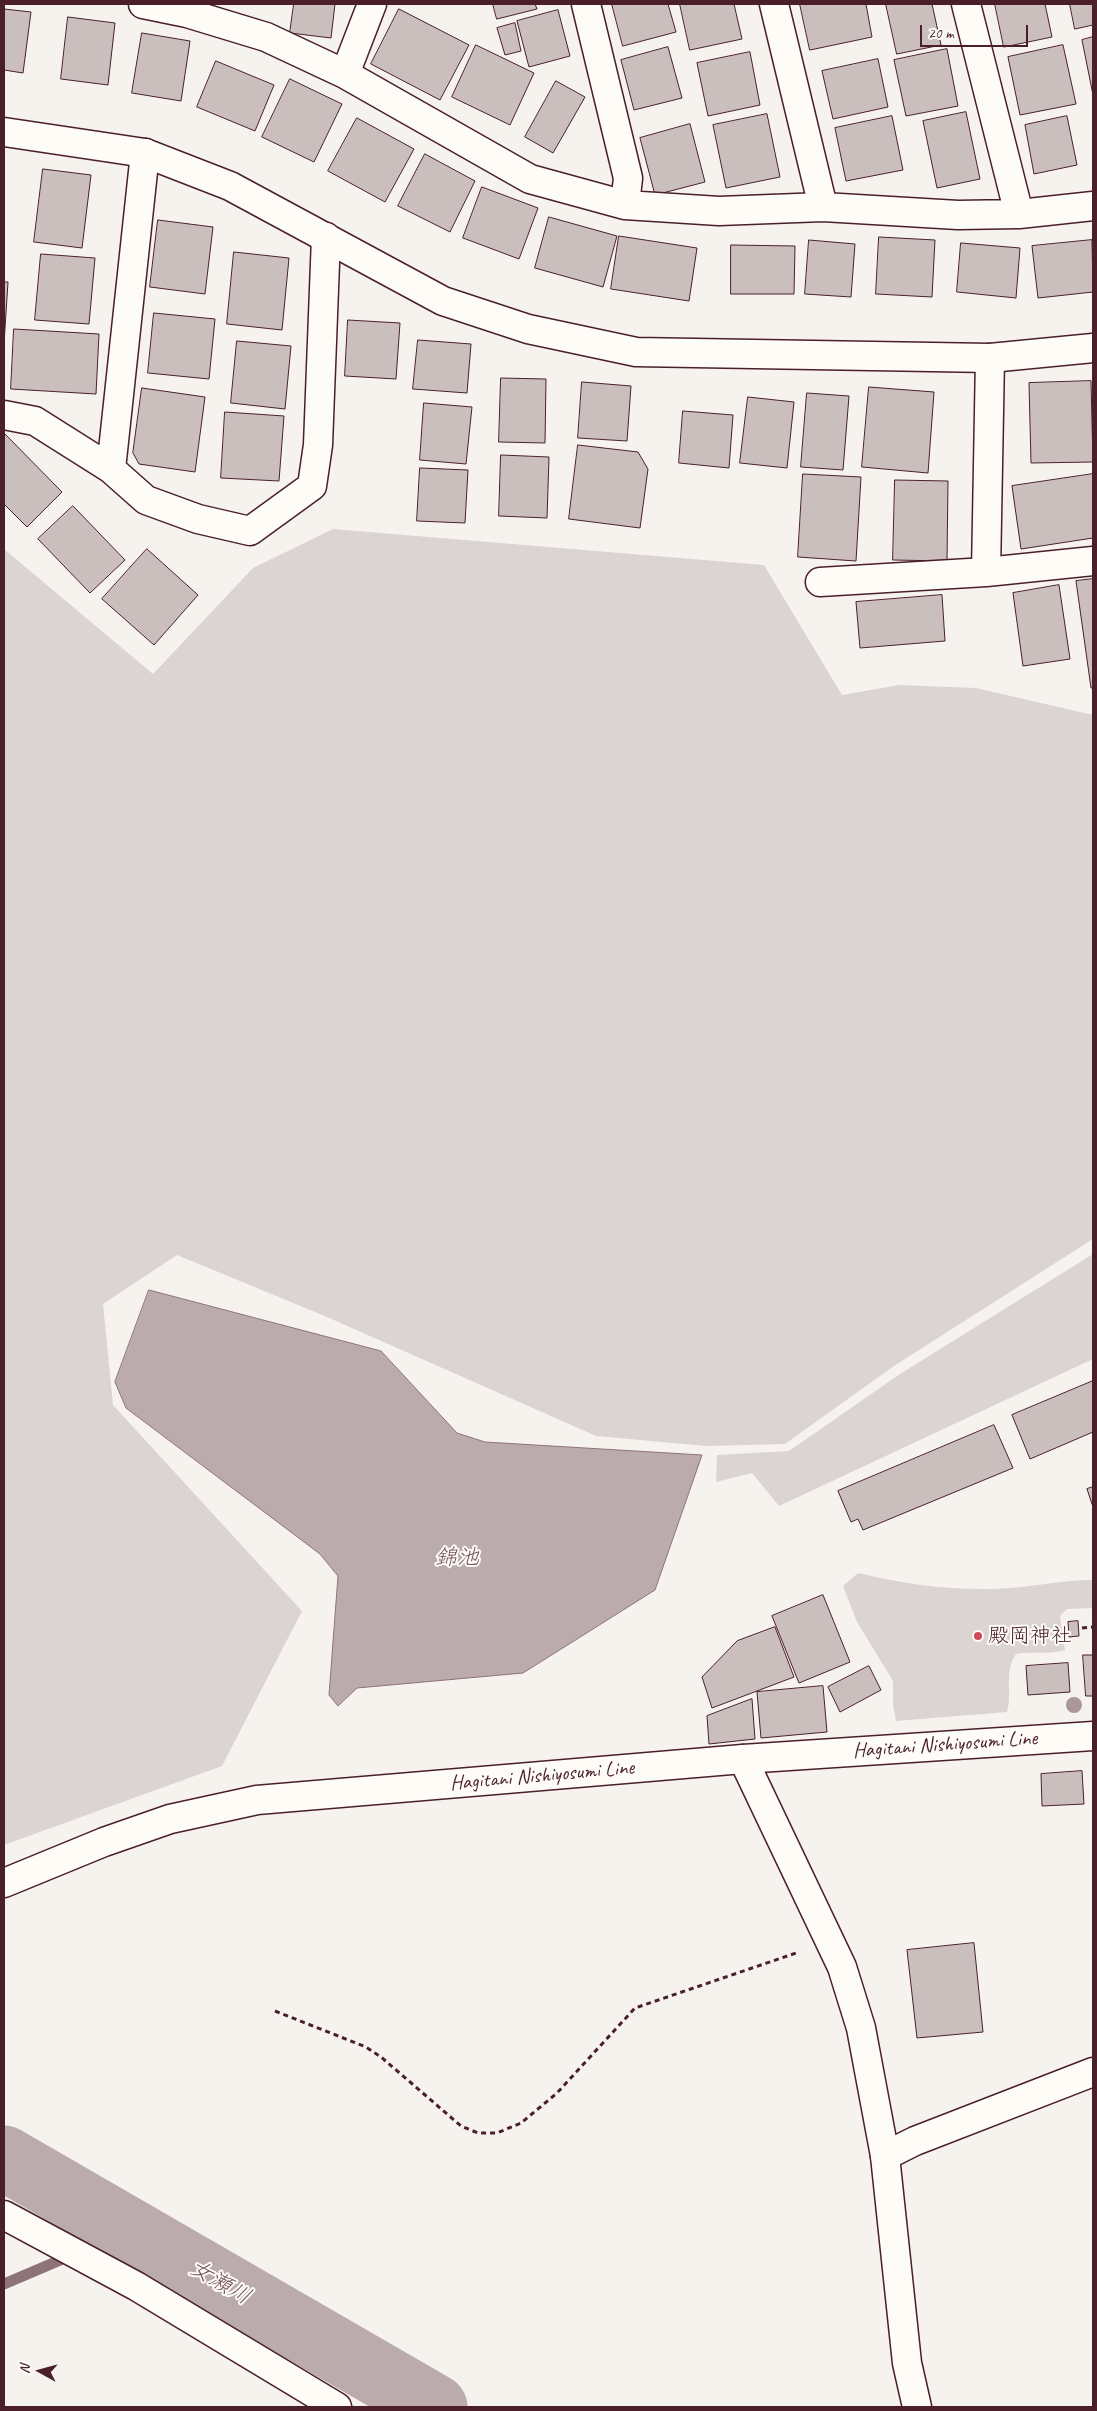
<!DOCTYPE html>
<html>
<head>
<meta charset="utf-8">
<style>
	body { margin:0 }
	#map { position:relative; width:1097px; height:2411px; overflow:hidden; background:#f6f3ef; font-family:Caveat,sans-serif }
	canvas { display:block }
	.frame { position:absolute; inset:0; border:5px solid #4a1f2b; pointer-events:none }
	.north { position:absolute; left:15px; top:2346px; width:50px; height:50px; -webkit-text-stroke:4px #fdfcf7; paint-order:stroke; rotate:277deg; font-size:14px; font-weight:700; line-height:20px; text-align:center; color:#4a1f2b }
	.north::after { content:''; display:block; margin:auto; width:18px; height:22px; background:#4a1f2b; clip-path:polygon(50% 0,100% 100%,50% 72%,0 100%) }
	.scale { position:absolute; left:920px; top:25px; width:108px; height:22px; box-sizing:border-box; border:2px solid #4a1f2b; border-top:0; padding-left:6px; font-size:15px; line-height:18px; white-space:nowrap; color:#4a1f2b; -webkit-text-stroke:4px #fdfcf7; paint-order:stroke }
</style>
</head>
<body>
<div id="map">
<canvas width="1097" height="2411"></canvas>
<div class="frame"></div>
<div class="north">N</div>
<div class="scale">20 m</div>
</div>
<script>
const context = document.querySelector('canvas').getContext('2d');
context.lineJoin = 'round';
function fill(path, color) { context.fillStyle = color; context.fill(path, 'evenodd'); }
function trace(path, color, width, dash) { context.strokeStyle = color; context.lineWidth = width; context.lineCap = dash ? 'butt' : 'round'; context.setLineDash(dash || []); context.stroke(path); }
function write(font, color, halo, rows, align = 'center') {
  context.font = font + ' Caveat,"Klee One",sans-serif'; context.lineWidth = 4; context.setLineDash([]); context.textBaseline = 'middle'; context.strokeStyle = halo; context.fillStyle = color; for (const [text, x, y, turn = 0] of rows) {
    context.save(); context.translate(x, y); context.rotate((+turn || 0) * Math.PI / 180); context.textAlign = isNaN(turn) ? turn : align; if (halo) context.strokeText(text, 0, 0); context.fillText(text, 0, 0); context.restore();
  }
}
const green = new Path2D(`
	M333,529L764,565L842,695L899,685L976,688L1093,715V1239L894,1366L785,1444L706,1446L596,1436L327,1317L177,1255L103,1304L113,1405L302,1611L222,1766L4,1845V549L153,674L253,568Z
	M1093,1254V1359L779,1506L752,1473L716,1482L717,1455L789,1451L900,1374Z
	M858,1573C903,1584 948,1590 994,1589C1027,1588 1060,1580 1093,1580V1608L1067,1609L1060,1616L1065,1650C1049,1655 1033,1651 1016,1654C1003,1672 1013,1693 1007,1712L896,1721L893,1705V1681L857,1622L843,1586Z`);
const water = new Path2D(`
	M149,1290L381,1351L457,1433L485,1442L702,1455L655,1590L523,1673L357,1688L338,1706L329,1695L338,1576L320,1554L126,1408L115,1382Z`);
const stream = new Path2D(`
	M4,2284L112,2238L123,2229`);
const river = new Path2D(`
	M4,2158L435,2407`);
const building = new Path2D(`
	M294,4H335L331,38L290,33Z
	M493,4H535L537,9L497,19Z
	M612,4H668L676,32L623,46Z
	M680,4H734L742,39L690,50Z
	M800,4H866L872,37L810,50Z
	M886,4H932L941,45L897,54Z
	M995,4H1045L1052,37L1004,47Z
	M1070,4H1093V25L1075,29Z
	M4,9L31,12L23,73L4,70Z
	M399,9L469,45L440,100L371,64Z
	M558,10L570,56L529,67L517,21Z
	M68,17L115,23L108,85L61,79Z
	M515,23L521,51L505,55L497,28Z
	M142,33L190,41L181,101L132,93Z
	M1093,37V95L1082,40Z
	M476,45L534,73L510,125L452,97Z
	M1063,45L1076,104L1020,115L1008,57Z
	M668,47L682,98L634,110L621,60Z
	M947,49L958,106L906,116L894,60Z
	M750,52L760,105L708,116L697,63Z
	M878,59L888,107L833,119L822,71Z
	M216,61L274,85L255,131L197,107Z
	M290,79L342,104L314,162L262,137Z
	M556,81L585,97L553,153L525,137Z
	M966,112L980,179L937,188L923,121Z
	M767,114L780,177L726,188L713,125Z
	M892,116L903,170L846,181L835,128Z
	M1067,116L1077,165L1034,174L1025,125Z
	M357,118L414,149L385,202L328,171Z
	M690,124L705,182L655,195L640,138Z
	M425,154L475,181L450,232L398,206Z
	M43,169L91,175L82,248L34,242Z
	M482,187L538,208L519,259L463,238Z
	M549,217L617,236L603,287L535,268Z
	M158,220L213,227L205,294L150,287Z
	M619,236L697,248L689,301L611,289Z
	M879,237L935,240L932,297L876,294Z
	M809,240L855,244L851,297L805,294Z
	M1092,240L1093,292L1038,298L1032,246Z
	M961,243L1020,248L1016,298L957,292Z
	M731,245L795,246L794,294H731Z
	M234,252L289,258L282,330L227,324Z
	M41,254L95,258L89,324L35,320Z
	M4,282H8L4,344Z
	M154,313L215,319L209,379L148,373Z
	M348,320L400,323L396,379L345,376Z
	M14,329L99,334L96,394L11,389Z
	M418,340L471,344L467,393L413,389Z
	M237,341L291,346L285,409L231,403Z
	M501,378L546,379L545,443L499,442Z
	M1091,381L1093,462L1031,463L1029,383Z
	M582,382L631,386L627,441L578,438Z
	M869,387L934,392L928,473L862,467Z
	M142,388L205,397L195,472L139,464L133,453Z
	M807,393L849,396L843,470L801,467Z
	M748,397L794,402L787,468L740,463Z
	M424,403L472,407L466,464L420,460Z
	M683,411L733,415L729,468L679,463Z
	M225,412L284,416L279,481L221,478Z
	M4,433L62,492L27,527L4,504Z
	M578,445L638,452L648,469L640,528L569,519Z
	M501,455L549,457L547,518L499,516Z
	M420,468L468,470L465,523L417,521Z
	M803,474L861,477L856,561L798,557Z
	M1093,474V538L1021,549L1012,486Z
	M895,480L948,481L947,561L893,560Z
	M73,506L125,560L90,593L38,539Z
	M147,549L198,595L154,645L102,599Z
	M1093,579V688H1091L1076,581Z
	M1059,585L1070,659L1023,666L1013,593Z
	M942,595L945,641L860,648L856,602Z
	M1093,1381V1432L1030,1459L1012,1415Z
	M994,1425L1013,1468L863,1530L858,1519L851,1522L838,1491Z
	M1093,1487V1507L1087,1489Z
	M823,1595L850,1662L799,1683L772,1616Z
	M1078,1621L1079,1636L1069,1637L1068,1622Z
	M775,1627L794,1677L712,1708L702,1677L737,1641Z
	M1083,1655H1093V1696H1086Z
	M1068,1663L1070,1692L1028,1695L1026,1666Z
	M869,1666L881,1690L840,1712L828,1687Z
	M823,1686L827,1732L761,1738L757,1692Z
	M752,1699L755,1739L709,1744L707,1716Z
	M1082,1771L1084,1804L1042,1806L1041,1774Z
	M974,1943L983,2032L917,2038L907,1950Z`);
const path = new Path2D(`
	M1082,1628L1093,1627
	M275,2011L366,2047L381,2057L461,2126L478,2133H497L521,2123L557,2093L635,2008L799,1952`);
const minor = new Path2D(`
	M143,4L187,13L266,37L345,74L530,179L625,205L719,211L823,207L958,215L1019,214L1093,206
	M586,4L628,178L625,205
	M774,4L823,207
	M966,4L1019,214
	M345,74L372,4
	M4,415L35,421L111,469L146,500L198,519L250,531L312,486L318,445L326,237
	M111,469L145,153
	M986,572L1093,561
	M820,582L986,572L990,358
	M885,2156L915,2141L1093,2072
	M4,2215L136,2286L337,2407`);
const tertiary = new Path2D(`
	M4,132L145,153L230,186L443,301L528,329L636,352L990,358L1093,348
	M743,1759L842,1967L861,2028L885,2156L907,2363L917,2407`);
const secondary = new Path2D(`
	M4,1883L104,1842L170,1819L257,1800L743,1759L1093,1736`);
const trees = [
	[1074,1705]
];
const markers = [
	[978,1636,5,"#d1495b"]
];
const poiNames = [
	["殿岡神社",988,1636]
];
const streetNames = [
	["Hagitani Nishiyosumi Line",945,1745,-4],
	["Hagitani Nishiyosumi Line",542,1776,-5]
];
const waterNames = [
	["錦池",457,1558],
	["女瀬川",220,2283,30]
];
fill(green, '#dcd4d2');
fill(water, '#bbabac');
trace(water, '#8e7378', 1);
trace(stream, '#8e7378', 11);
trace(river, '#bbabac', 65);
fill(building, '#cbbfbe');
trace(building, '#4a1f2b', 1);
trace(minor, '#4a1f2b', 31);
trace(tertiary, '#4a1f2b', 31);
trace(secondary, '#4a1f2b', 31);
trace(path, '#4a1f2b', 3, [5, 4]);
trace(minor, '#fdfcf7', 28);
trace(tertiary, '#fdfcf7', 28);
trace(secondary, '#fdfcf7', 28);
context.fillStyle = '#ab979a';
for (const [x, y] of trees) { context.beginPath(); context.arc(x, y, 8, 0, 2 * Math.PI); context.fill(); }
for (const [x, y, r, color] of markers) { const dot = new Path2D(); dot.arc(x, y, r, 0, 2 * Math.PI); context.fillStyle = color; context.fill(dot); trace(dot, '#fdfcf7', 2); }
write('21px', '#4a1f2b', '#fdfcf7', poiNames, 'left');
write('21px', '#4a1f2b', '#fdfcf7', streetNames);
write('italic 22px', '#725058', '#fdfcf7', waterNames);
</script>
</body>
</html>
